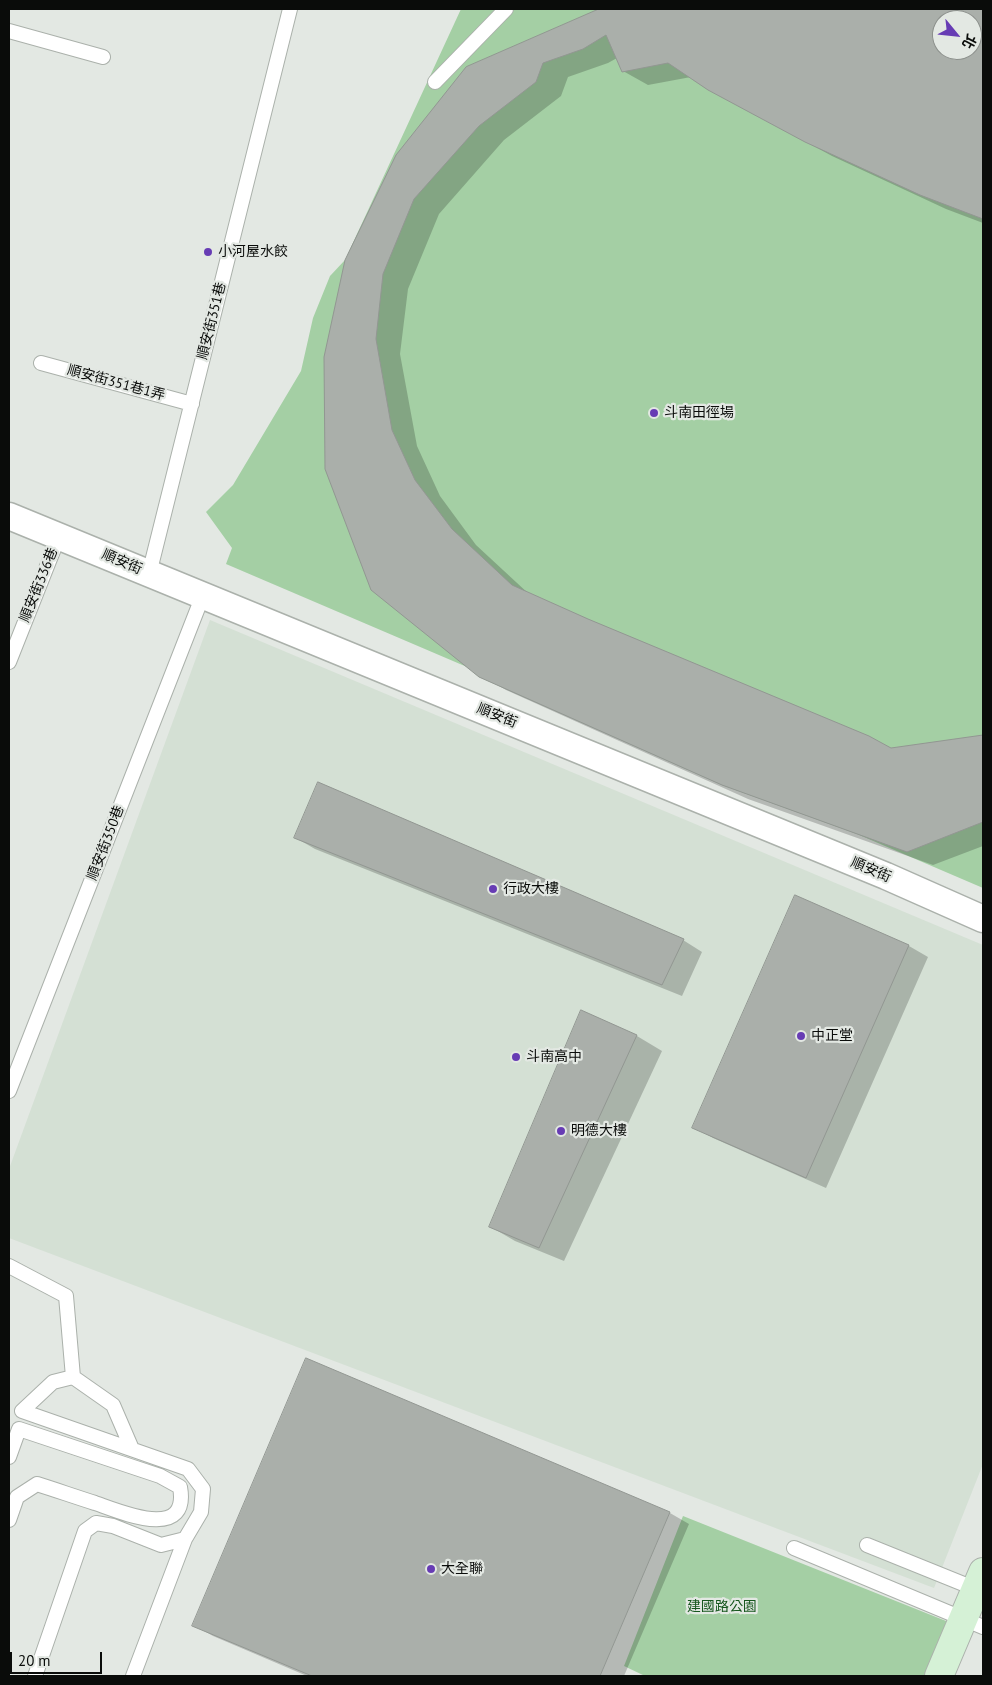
<!DOCTYPE html>
<html>
<head>
<meta charset="utf-8">
<style>
	body { margin:0 }
	#map { position:relative; width:992px; height:1685px; overflow:hidden; background:#e3e8e3; font-family:"PT Sans","Noto Sans TC",sans-serif }
	canvas { display:block }
	.frame { position:absolute; inset:0; border:10px solid #0a0c0a; pointer-events:none }
	.north { position:absolute; left:932px; top:10px; width:50px; height:50px; box-sizing:border-box; background:#e3e8e3; border:1px solid #8c908c; border-radius:50%; rotate:118deg; font-size:14px; font-weight:700; line-height:20px; text-align:center; color:#0a0c0a }
	.north::after { content:''; display:block; margin:auto; width:18px; height:22px; background:#673cb4; clip-path:polygon(50% 0,100% 100%,50% 72%,0 100%) }
	.scale { position:absolute; left:10px; top:1652px; width:92px; height:22px; box-sizing:border-box; border:2px solid #0a0c0a; border-top:0; padding-left:6px; font-size:15px; line-height:18px; white-space:nowrap; color:#0a0c0a; -webkit-text-stroke:4px #e3e8e3; paint-order:stroke }
</style>
</head>
<body>
<div id="map">
<canvas width="992" height="1685"></canvas>
<div class="frame"></div>
<div class="north">北</div>
<div class="scale">20 m</div>
</div>
<script>
const context = document.querySelector('canvas').getContext('2d');
context.lineJoin = 'round';
function fill(path, color) { context.fillStyle = color; context.fill(path, 'evenodd'); }
function trace(path, color, width, dash) { context.strokeStyle = color; context.lineWidth = width; context.lineCap = dash ? 'butt' : 'round'; context.setLineDash(dash || []); context.stroke(path); }
function write(font, color, halo, rows, align = 'center') {
  context.font = font + ' "PT Sans","Noto Sans TC",sans-serif'; context.lineWidth = 4.5; context.setLineDash([]); context.textBaseline = 'middle'; context.strokeStyle = halo; context.fillStyle = color; for (const [text, x, y, turn = 0] of rows) {
    context.save(); context.translate(x, y); context.rotate((+turn || 0) * Math.PI / 180); context.textAlign = isNaN(turn) ? turn : align; if (halo) context.strokeText(text, 0, 0); context.fillText(text, 0, 0); context.restore();
  }
}
const built = new Path2D(`
	M210,620L983,945V1464L934,1588L9,1238V1169Z`);
const green = new Path2D(`
	M461,9H983V888L857,834L722,785L479,677L467,667L226,564L232,548L206,512L233,485L301,371L313,318L330,276L345,260ZM942,20H972V50H942Z
	M683,1516L946,1621L950,1627L930,1676H645L624,1666Z`);
const shadow = new Path2D(`
	M601,9H983V223L946,209L832,156L735,103L691,77L648,85L623,71L617,58L608,63L568,77L561,96L504,140L439,214L408,289L400,354L417,446L440,496L476,545L530,595L891,749L983,736V846L933,865L748,799L506,690L480,675L325,357L467,68ZM942,20H972V50H942Z
	M296,838L683,940L702,952L682,996L315,849Z
	M796,897L909,946L928,957L826,1188L713,1138L694,1127Z
	M582,1011L637,1036L662,1051L564,1261L515,1241L491,1227Z
	M307,1360L670,1513L689,1524L624,1676H307L213,1636L194,1625Z`);
const building = new Path2D(`
	M599,9H983V219L920,195L805,142L708,90L668,63L622,72L606,35L583,49L543,63L536,82L479,126L414,199L383,274L376,339L392,430L415,480L452,529L512,585L588,619L869,736L891,748L983,735V822L907,852L722,785L479,677L371,590L325,469L324,357L345,260L396,155L466,67ZM942,20H972V50H942Z
	M318,782L684,939L662,985L294,838Z
	M795,895L909,945L806,1178L692,1128Z
	M581,1010L637,1035L539,1248L489,1227Z
	M306,1358L670,1512L600,1676H312L192,1626Z`);
const lane = new Path2D(`
	M9,31L103,57
	M435,82L506,9
	M41,363L192,404
	M149,574L290,9
	M9,662L59,536
	M9,1091L203,595
	M9,1266L66,1296L73,1377
	M9,1457L19,1429L160,1476L180,1487C190,1542 121,1512 95,1503C76,1497 56,1490 37,1484L17,1497L9,1520
	M867,1545L976,1589
	M794,1548L983,1627
	M35,1676L85,1531L96,1523L113,1526L161,1545L185,1539L201,1512L203,1489L188,1469L22,1411L53,1382L73,1377L113,1405L132,1449
	M133,1676L185,1539`);
const street = new Path2D(`
	M9,516L886,876L983,919`);
const secondary = new Path2D(`
	M939,1676L983,1572`);
const markers = [
	[208,252,5,"#673cb4"],
	[654,413,5,"#673cb4"],
	[493,889,5,"#673cb4"],
	[801,1036,5,"#673cb4"],
	[516,1057,5,"#673cb4"],
	[561,1131,5,"#673cb4"],
	[431,1569,5,"#673cb4"]
];
const poiNames = [
	["小河屋水餃",218,252],
	["斗南田徑場",664,413],
	["行政大樓",503,889],
	["中正堂",811,1036],
	["斗南高中",526,1057],
	["明德大樓",571,1131],
	["大全聯",441,1569]
];
const streetNames = [
	["順安街351巷",212,321,-76],
	["順安街351巷1弄",116,383,15],
	["順安街",122,562,23],
	["順安街336巷",39,585,-68],
	["順安街",497,716,22],
	["順安街350巷",106,843,-69],
	["順安街",871,870,23]
];
const parkNames = [
	["建國路公園",722,1607]
];
fill(built, '#d4e0d4');
fill(green, '#a4cfa4');
fill(shadow, '#0003');
fill(building, '#aaafaa');
trace(building, '#929792', 1);
trace(lane, '#abb1ab', 16);
trace(street, '#abb1ab', 29);
trace(secondary, '#abb1ab', 30);
trace(lane, '#fff', 14);
trace(street, '#fff', 26);
trace(secondary, '#d5f1d6', 28);
for (const [x, y, r, color] of markers) { const dot = new Path2D(); dot.arc(x, y, r, 0, 2 * Math.PI); context.fillStyle = color; context.fill(dot); trace(dot, '#e3e8e3', 2); }
write('14px', '#0a0c0a', '#e3e8e3', poiNames, 'left');
write('14px', '#0a0c0a', '#e3e8e3', streetNames);
write('14px', '#17571e', '#e3e8e3', parkNames);
</script>
</body>
</html>
